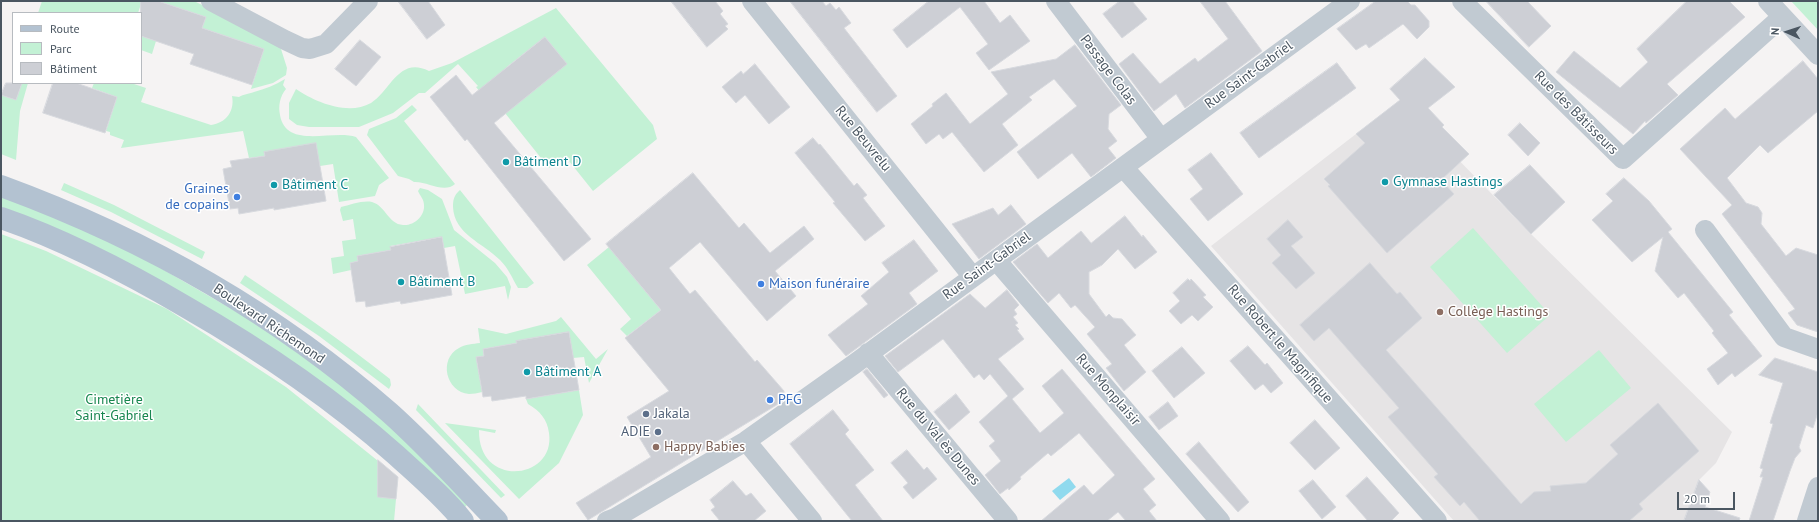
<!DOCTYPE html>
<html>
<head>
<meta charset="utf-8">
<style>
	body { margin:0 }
	#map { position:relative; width:1819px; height:522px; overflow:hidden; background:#f5f3f3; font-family:"PT Sans",sans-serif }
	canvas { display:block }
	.frame { position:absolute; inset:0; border:2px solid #4a5661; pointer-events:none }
	.legend { position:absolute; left:12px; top:12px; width:130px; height:72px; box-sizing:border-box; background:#fff; border:1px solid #b7bbc0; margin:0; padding:5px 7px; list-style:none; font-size:12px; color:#4a5661 }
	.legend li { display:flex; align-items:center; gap:8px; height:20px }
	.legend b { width:20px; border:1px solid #b7bbc0 }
	.north { position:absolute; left:1767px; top:12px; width:40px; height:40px; -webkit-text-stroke:3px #fff; paint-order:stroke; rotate:273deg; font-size:11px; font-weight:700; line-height:16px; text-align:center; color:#4a5661 }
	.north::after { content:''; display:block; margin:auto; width:14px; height:18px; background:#4a5661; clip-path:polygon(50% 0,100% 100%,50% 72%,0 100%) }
	.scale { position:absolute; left:1677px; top:492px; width:58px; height:18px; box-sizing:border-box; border:2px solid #4a5661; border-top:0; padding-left:5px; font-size:12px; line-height:14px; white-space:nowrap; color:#4a5661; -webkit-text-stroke:3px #fff; paint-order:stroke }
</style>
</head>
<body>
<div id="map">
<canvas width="1819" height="522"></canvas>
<div class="frame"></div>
<ul class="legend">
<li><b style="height:5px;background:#b3c2d1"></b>Route</li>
<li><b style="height:11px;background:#c3f1d5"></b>Parc</li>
<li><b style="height:11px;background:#cdcfd5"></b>Bâtiment</li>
</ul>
<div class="north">N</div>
<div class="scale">20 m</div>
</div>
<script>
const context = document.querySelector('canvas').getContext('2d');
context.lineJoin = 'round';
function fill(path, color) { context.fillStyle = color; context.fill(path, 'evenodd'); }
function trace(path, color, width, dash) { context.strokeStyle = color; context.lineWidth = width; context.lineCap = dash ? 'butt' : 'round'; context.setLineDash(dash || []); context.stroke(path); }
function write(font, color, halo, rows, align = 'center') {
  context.font = font + ' "PT Sans",sans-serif'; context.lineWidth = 3; context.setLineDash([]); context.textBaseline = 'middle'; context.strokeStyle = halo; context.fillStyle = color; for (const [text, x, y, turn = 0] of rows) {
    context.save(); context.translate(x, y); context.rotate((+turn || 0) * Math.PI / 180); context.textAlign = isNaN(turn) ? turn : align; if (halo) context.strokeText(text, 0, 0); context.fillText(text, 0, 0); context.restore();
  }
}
const education = new Path2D(`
	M1400,100L1531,234L1732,432L1716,463L1699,480L1684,521H1454L1211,246Z`);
const green = new Path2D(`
	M42,1H142L138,13H38Z
	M158,1H194L267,37L281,49L287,68L286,75L273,83L251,89L264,49L202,28L206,17Z
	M1791,1H1818V30Z
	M556,8L653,125L657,139L593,191L565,156L549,168L505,113L566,64L545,37L508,66L481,93L476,87L478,86L458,64L425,93H419L393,113L359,127H309L297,125L289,119V103L296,89C315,102 348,116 371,103C391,90 399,56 429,71L452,63Z
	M141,36L156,41L152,54L141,50Z
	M285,79L283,85L286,89C280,96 278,106 280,115C286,150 333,129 356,137L389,178L379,185L375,196L339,202L333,164L320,166L264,152L265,156L249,158L243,131L121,148L124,140L110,135V132L106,131L117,97L92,88L94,83H131L146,88L141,102L211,125C226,123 235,111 232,96L239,97C244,94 248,94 254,92C265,89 275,85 285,79Z
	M22,83H28L20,111L16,160L1,154V95L16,100Z
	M412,105L417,110L404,121L455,184C444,194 427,181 414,182L409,179L398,176L367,135L369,129L396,118Z
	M64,183L114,205L205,252L202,259L111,212L61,190Z
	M420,188L428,190L442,199L454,230L495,263L507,277L511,287L508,300L505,286L465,294L455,246L444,248L442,237L390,246L391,250L357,256L358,261L350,263L351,270L333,274L331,258L344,256L342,241L356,239L353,219L343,221L340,210L341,207C350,205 363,200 372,202C386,206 388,224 403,225C414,226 425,216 424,205C424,199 420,196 418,191Z
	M460,190L534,283L527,288H518C512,278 509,269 500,260C483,243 454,234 453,207C453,200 454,195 460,190Z
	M1,195L119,244L261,326L373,408L470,502L462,510L367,422L1,212Z
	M1473,228L1550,315L1507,353L1430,267Z
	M1,234L46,251L167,309L286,387L398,477L394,521H1Z
	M609,247L661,310L627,336L620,329L631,319L587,265Z
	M245,275C295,308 343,342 390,379L391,385L389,389L319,336L240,283Z
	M561,317L596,359L608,349L589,383L584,357L573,358L569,332L517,341V343L483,349L484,356L476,357L482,392C478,393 473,394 469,394C446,392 438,359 459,348C465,344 473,344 480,343L478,328L506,334L556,321Z
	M1599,350L1631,388L1566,442L1534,404Z
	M579,390L583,415L559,463L519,499L445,423L496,430L495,433L479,430C478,489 556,480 549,433C547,419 540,411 528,404L526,399Z
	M418,404L505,495L501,498L416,410Z`);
const water = new Path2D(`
	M1069,478L1076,487L1060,500L1052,491Z`);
const building = new Path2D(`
	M141,1H158L206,17L202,28L264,49L252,85L190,64L194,54L141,36Z
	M398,1H428L445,25L427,39Z
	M671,1H715L723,11L720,14L728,24L725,26L728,29L707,47Z
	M790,1H822L826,6L830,3L836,10L839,7L851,23L844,28L897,96L877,112Z
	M929,1H984L1000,23L1010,15L1030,41L989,70L976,53L988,44L960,7L907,48L893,30Z
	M1120,1H1132L1147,19L1122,38L1103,14Z
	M1200,1H1225L1262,51L1185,108L1176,94L1154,111L1119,64L1133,53L1160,84L1195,58L1198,62L1228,39Z
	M1376,1H1407L1411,5H1415L1429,21V27L1417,39L1403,24L1369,48L1366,44L1356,50L1337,29Z
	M1486,1H1527L1551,26L1529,47Z
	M1687,1H1729L1745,17L1667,84L1678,95L1646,123L1645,121L1633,134L1556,72L1574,51L1620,88L1648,62L1637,49Z
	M545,37L567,64L494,123L591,239L564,261L467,139L465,141L430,97L456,75L472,95Z
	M360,40L381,57L356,86L335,69Z
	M1075,45L1121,105L1109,114L1108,129L1117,141L1108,148L1116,158L1091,177L1072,153L1038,179L1017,152L1077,106L1054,79L1029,97L1032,100L1002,124L1018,145L984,172L952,132L943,139L939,134L926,144L911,124L933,106L932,104L946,93L970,124L1008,94L991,72L1056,59Z
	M1425,58L1455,87L1428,108L1444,125L1442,127L1469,154L1441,180L1454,194L1387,253L1328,186L1330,185L1324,179L1365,143L1356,134L1400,100L1390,89Z
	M1803,61L1818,79V111L1768,153L1760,145L1727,178L1746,203L1758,207L1762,213L1761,224L1786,256L1796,248L1818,255V332L1797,325L1788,313L1795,309L1722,214L1732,205L1680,149L1725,108L1735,119Z
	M1337,63L1356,88L1259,158L1240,133Z
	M755,64L790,107L769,124L745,95L736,103L722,87L741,71L743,74Z
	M6,83H22L16,100L1,95Z
	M53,83H76L117,97L105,133L43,113Z
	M1520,123L1540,143L1528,156L1508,135Z
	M813,138L819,145L820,144L854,186L857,183L867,195L863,198L885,226L865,241L833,203L835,202L795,153Z
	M316,143L326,201L274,210V208L239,214L238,208L230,209L223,169L232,167L230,161L265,156L264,152Z
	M1211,153L1243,194L1208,221L1190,199L1203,189L1188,170Z
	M1530,165L1565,202L1531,234L1494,195Z
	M693,173L739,228L744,223L770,253L804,226L814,239L775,271L796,296L767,321L700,242L669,268L690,294L695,290L755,362L757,360L784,391L783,401L588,520L576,503L651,457L627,417L669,391L625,338L661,310L606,244Z
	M1624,178L1649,201L1672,229L1668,232L1733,312L1729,315L1762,356L1735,377L1732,373L1718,385L1707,369L1728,353L1712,333L1714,331L1684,293L1678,298L1655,271L1663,237L1632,262L1592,220L1613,201L1606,194Z
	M1011,205L1026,224L979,259L952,224L993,208L998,215Z
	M1125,216L1142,237L1143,235L1157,252L1135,269L1118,249L1102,265L1089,272V294L1106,317L1109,314L1113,318L1122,319L1136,335L1124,345L1146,372L1124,391L1106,368L1112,364L1087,334L1095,327L1075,305L1071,308L1059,293L1048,303L1013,262L1037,244L1048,258L1081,231L1091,243Z
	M1288,220L1303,237L1291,246L1315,273L1296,289L1272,263L1281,255L1267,239Z
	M442,237L452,295L401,304L400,301L366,307L365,301L356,302L350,263L358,261L357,256L391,250L390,247Z
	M914,240L938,271L909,293L917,304L846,356L828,335L868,304L861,296L889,272L882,263Z
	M1370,263L1397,294L1400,292L1422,318L1386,350L1521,504L1534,492L1551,491L1550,486L1586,483L1618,454L1610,445L1658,403L1699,451L1639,504L1643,509L1629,521H1480L1464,502L1460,506L1434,477L1438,474L1388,417L1399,408L1329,328L1314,341L1300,325Z
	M1188,279L1190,281L1191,279L1206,295L1203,297L1213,307L1198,321L1192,315L1181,324L1169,311L1180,301L1173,293Z
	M1007,290L1019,305L1014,310L1017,314L1013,317L1018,323L1015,325L1019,329L1017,330L1024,339L998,359L1024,389L1012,399L1040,433L1064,413L1042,386L1062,369L1155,479L1143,489L1156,505L1149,511L1157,521H1126L1118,512L1107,521H1041L1084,485L1093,495L1115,475L1079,433L1051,456L1048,453L1020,477L1021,479L1009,490L1008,488L1000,494L985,475L1001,461L989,446L995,441L979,422L1008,396L990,374L984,380L979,374L974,378L943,339L898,372L885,356L970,294L985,308Z
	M569,332L579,390L526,399V396L492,401L491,396L483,397L476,357L484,356L483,349L517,343L516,341Z
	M1248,346L1265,365L1267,363L1283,383L1271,393L1263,384L1255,390L1230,361Z
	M1182,347L1205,373L1174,398L1152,371Z
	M1775,358L1818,372V412L1813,428L1806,425L1799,447L1801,451L1795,458L1790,471L1773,521H1749L1763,477H1760L1763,469L1760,468L1773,424L1770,423L1783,383L1759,375Z
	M867,369L888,395L884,398L863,372Z
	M956,394L970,412L949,430L934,412Z
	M1168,402L1178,416L1159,430L1149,417Z
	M833,410L849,430L845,434L874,470L855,485L883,521H852L790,444Z
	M1315,420L1340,448L1315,470L1290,443Z
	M1199,442L1249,502L1238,512L1186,454Z
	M907,450L924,470L927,467L937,479L913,499L903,487L908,483L891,463Z
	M378,460L398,477L396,499L378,497Z
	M1367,477L1399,513L1391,521H1368L1346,496Z
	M1313,480L1336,507L1322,519L1299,491Z
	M1699,480L1710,492L1705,507L1740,518L1739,521H1684Z
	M733,481L746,496L751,493L766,511L754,521H720L711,510L715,507L710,500Z`);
const minor = new Path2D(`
	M211,1L285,40L302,48L310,49L326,44L368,1
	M752,1L973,277
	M1056,1L1161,139
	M1462,1L1623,159L1782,17
	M1768,1L1818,55
	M1123,167L1437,521
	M1705,230L1784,337L1818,349
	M996,260L1220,521
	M868,353L1008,521
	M746,441L812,521
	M607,521L615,518L746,441L853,365L1350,1
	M1807,521L1818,487`);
const major = new Path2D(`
	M1,186C143,238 276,313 390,413C428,447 462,485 497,521
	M1,218C65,240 128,273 186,307C261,350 332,398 396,455C419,476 444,497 463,521`);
const markers = [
	[506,162,4,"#0f9aa8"],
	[1385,182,4,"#0f9aa8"],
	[274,185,4,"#0f9aa8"],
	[237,197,4,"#3f7fe0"],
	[401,282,4,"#0f9aa8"],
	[761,284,4,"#3f7fe0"],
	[1440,312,4,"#8d6e63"],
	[527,372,4,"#0f9aa8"],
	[770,400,4,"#3f7fe0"],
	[646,414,4,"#5c6f8a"],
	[658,432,4,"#5c6f8a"],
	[656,447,4,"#8d6e63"]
];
const streetNames = [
	["Passage Colas",1108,70,53],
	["Rue Saint-Gabriel",1249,75,-36],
	["Rue des Bâtisseurs",1576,113,45],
	["Rue Beuvrelu",863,139,51],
	["Rue Saint-Gabriel",987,266,-36],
	["Boulevard Richemond",269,324,34],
	["Rue Robert le Magnifique",1280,344,49],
	["Rue Monplaisir",1108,390,49],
	["Rue du Val ès Dunes",938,437,50]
];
const cultureNames = [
	["Bâtiment D",514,162],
	["Gymnase Hastings",1393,182],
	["Bâtiment C",282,185],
	["Bâtiment B",409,282],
	["Bâtiment A",535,372]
];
const shopNames = [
	["Graines",229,189,"right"],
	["de copains",229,205,"right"],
	["Maison funéraire",769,284],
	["PFG",778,400]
];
const educationNames = [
	["Collège Hastings",1448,312],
	["Happy Babies",664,447]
];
const parkNames = [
	["Cimetière",114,400],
	["Saint-Gabriel",114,416]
];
const serviceNames = [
	["Jakala",654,414],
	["ADIE",650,432,"right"]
];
fill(education, '#e6e4e5');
fill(green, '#c3f1d5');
fill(water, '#90daee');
fill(building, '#cdcfd5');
trace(building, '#d7d9de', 1);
trace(minor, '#c1cad2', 20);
trace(major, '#b3c2d1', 22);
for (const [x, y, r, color] of markers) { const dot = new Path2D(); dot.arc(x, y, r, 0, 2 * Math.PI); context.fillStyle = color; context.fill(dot); trace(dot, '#fff', 1.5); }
write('14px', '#4a5661', '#fff', streetNames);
write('14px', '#0d838f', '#fff', cultureNames, 'left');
write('14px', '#366cbe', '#fff', shopNames, 'left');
write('14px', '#785e54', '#fff', educationNames, 'left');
write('14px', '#17864f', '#fff', parkNames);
write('14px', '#4e5e75', '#fff', serviceNames, 'left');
</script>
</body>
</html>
